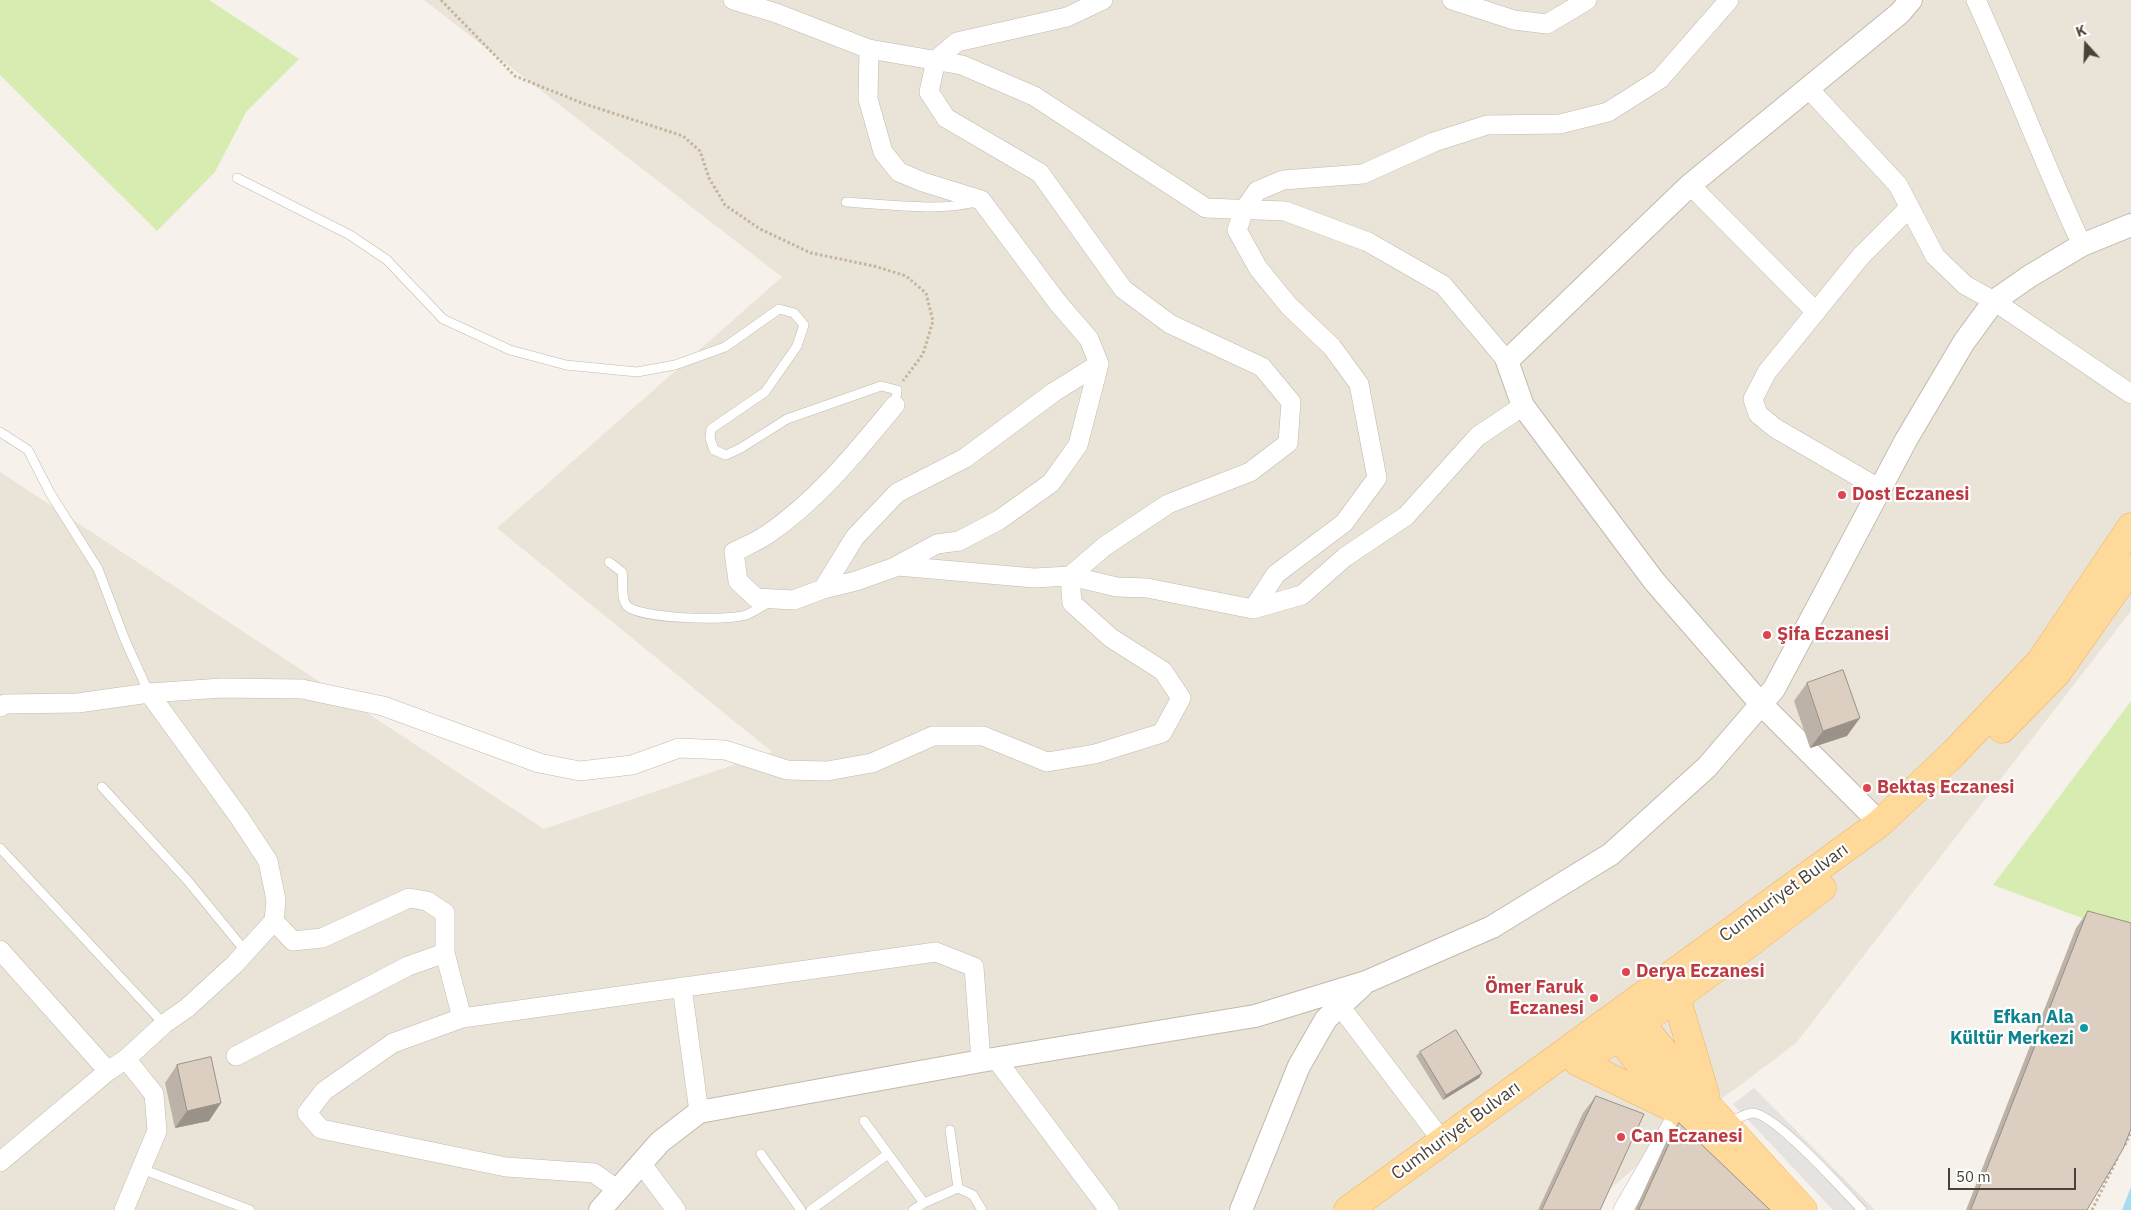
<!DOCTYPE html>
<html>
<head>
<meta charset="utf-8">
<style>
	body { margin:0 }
	#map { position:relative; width:2131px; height:1210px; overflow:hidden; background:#f6f1ea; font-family:"IBM Plex Sans",sans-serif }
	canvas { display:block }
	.north { position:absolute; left:2061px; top:20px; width:50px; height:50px; -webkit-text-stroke:4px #fff; paint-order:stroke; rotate:340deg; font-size:14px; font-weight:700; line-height:20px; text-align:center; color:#4b4237 }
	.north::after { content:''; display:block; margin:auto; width:18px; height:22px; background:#4b4237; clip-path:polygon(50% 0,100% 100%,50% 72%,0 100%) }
	.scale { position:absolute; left:1948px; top:1168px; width:128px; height:22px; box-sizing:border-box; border:2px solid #4b4237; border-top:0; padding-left:6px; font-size:15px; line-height:18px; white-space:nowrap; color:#4b4237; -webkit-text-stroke:4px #fff; paint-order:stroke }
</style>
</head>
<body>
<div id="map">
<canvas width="2131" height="1210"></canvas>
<div class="north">K</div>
<div class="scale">50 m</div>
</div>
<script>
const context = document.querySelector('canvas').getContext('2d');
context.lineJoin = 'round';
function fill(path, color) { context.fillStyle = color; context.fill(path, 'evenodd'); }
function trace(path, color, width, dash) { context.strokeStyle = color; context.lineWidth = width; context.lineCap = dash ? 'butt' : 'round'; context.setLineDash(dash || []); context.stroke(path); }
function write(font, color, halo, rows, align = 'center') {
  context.font = font + ' "IBM Plex Sans",sans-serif'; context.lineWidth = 4.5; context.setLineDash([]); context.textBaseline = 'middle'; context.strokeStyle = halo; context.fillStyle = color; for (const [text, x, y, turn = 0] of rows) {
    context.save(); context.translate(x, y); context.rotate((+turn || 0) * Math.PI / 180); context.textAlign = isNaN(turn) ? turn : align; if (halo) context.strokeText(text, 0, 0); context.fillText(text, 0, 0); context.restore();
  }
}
const residential = new Path2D(`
	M424,0H2131V611L1796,1043L1667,1140L1602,1196L1596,1210H0V472L544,829L772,752L497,528L782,277Z`);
const green = new Path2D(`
	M0,0H209L299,59L246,112L215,172L157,231L0,75Z
	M2131,701V936L1993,885Z`);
const parking = new Path2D(`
	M1754,1088L1875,1210H1833L1733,1104Z`);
const water = new Path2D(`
	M2131,1187V1210H2122Z`);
const path = new Path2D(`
	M441,0L515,76L582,103L683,136L700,151L709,178L725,205L760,229L811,253L874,266L906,276L926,293L933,321L923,354L903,381
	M2125,1145L2131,1132
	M2092,1210L2118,1157`);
const service = new Path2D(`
	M237,178L350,235L387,260L443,319L510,350L566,365L637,372L675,365L725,347L779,309L794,313L804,325L797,346L765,392L711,429L710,438L714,450L726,455L741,448L787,419L881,386L897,390L895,405
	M846,202C882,204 942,212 975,202
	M0,432L28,450L50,493L98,569L125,640L149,693
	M609,562L622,572C624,582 620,598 627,606C641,619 727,621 746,615C754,612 762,606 770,602
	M102,787L188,881L246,952
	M0,848L164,1024
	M864,1121L924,1203
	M1727,1123C1734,1120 1745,1114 1752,1113C1774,1112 1845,1192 1862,1210
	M950,1130L958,1188
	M761,1154L801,1210
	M139,1168L250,1210
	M811,1210L888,1154
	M913,1210L924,1203L958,1188L973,1195L982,1210`);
const minor = new Path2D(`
	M733,0L776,13L869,49L962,65L1034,96L1206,208L1285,211L1368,242L1443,285L1507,361
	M1452,0L1514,20L1547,24L1587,0
	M1976,0C2013,81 2044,164 2082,245
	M869,49L868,99L883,152L899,172L923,182L981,200L1058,303L1089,339L1099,364L1078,445L1051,483L999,520L959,541L937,544L898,565
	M1809,89L1898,185L1935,256L1965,285L1994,301L2131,394
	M1690,185L1816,312
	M895,405C857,451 818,500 768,534C758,541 746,546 734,552L738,581L756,598L794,600L823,589L856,581L898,566L1034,578L1070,576L1117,587L1147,588L1253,609L1302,595L1345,557L1406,516L1478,436L1523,406
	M1880,489L1775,428L1758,414L1753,399L1767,372L1861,256L1909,208
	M823,589L855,537L897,493L965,458L1054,392L1099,364
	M1253,609L1276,574L1344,523L1377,478L1359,384L1332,347L1289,306L1258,268L1237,230L1244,210L1257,191L1283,180L1363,174L1434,142L1487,125L1560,124L1608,112L1660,79L1729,0
	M0,707L5,704L78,703L149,693L222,688L302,689L383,706L539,763L580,771L632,765L679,748L725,750L787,770L827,771L872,763L933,736H983L1047,762L1095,754L1162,733L1181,698L1163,671L1111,638L1072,603L1070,576L1105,546L1168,504L1250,472L1288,443L1291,402L1262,367L1170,324L1123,289L1040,173L946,118L929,92L936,60L957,42L1067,17L1103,0
	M274,921L293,941L322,938L409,898L427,901L445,913V953L462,1018
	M0,950L108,1071
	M682,987L699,1112
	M1330,997L1340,1006L1443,1142
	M236,1056L408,966L445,953
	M996,1059L1109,1210
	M0,1162L108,1071L126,1059L164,1024L187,1008L234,965L274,921L276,900L268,861L239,817L149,693
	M641,1163L676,1210
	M618,1190L594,1173L506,1167L321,1129L307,1113L324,1091L393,1043L462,1018L936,952L974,967L981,1061
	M124,1210L157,1131L154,1094L126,1059
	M1623,1210L1680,1111`);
const tertiary = new Path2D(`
	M1880,823L1761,704L1654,581L1523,406L1507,361L1690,185L1900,13L1911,0
	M600,1210L660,1142L699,1112L981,1061L1255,1016L1366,982L1492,927L1611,854L1707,767L1774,689L1906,440L1964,342L1994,301L2030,276L2082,245L2131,225
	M1241,1210L1299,1066L1326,1019L1361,987`);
const primary = new Path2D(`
	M2002,729L2056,674L2131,568
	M1676,997L1705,1094
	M1628,1008L1708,1106L1803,1210
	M1608,1025L1680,1111L1774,1204
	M1578,1062C1664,1011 1742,948 1822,888
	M1578,1062L1671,1107
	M1348,1210L1880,823L1953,754L2040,662L2131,527`);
const wall = new Path2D(`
	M1807,683L1847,736L1810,748L1794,701Z
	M2088,911L2087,1210H1966L2076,928Z
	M1420,1052L1482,1073L1479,1078L1443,1100L1416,1056Z
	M177,1065L209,1121L175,1128L165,1083Z
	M1596,1096L1600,1210H1538L1583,1113Z
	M1679,1123L1770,1210H1635L1667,1140Z`);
const shadedWall = new Path2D(`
	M1860,718L1847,736L1810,748L1823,731Z
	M1482,1073L1479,1078L1443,1100L1446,1095Z
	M221,1103L209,1121L175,1128L187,1111Z`);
const building = new Path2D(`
	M1843,670L1860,718L1823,731L1807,683Z
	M2088,911L2131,923V1129L2123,1149L2087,1210H1971Z
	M1456,1030L1482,1073L1446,1095L1420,1052Z
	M211,1057L221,1103L187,1111L177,1065Z
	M1596,1096L1644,1114L1600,1210H1542Z
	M1679,1123L1770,1210H1639Z`);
const markers = [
	[1842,495,5,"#e0444e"],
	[1767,635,5,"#e0444e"],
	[1867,788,5,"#e0444e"],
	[1626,972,5,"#e0444e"],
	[1594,998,5,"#e0444e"],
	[2084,1028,5,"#0f9aa8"],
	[1621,1137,5,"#e0444e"]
];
const healthNames = [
	["Dost Eczanesi",1852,495],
	["Şifa Eczanesi",1777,635],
	["Bektaş Eczanesi",1877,788],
	["Derya Eczanesi",1636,972],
	["Ömer Faruk",1584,988,"right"],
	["Eczanesi",1584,1009,"right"],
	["Can Eczanesi",1631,1137]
];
const streetNames = [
	["Cumhuriyet Bulvarı",1784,893,-36],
	["Cumhuriyet Bulvarı",1456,1131,-36]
];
const cultureNames = [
	["Efkan Ala",2074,1018],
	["Kültür Merkezi",2074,1039]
];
fill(residential, '#eae3d8');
fill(green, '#d7ecb1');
fill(parking, '#e5e2df');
fill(water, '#a4dcf6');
trace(service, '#c3b9ac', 10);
trace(minor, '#c3b9ac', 20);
trace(tertiary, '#c3b9ac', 24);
trace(primary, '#ecb662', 29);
trace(path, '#c5b39c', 3, [2.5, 2.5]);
trace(service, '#fff', 9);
trace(minor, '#fff', 19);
trace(tertiary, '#fff', 22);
trace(primary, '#ffd99a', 28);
fill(wall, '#bdb2a7');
fill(shadedWall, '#9a9188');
fill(building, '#dccfc2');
trace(building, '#9a9188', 1);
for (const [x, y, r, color] of markers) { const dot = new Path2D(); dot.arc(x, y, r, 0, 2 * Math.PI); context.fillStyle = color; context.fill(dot); trace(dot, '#fff', 2); }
write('bold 18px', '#be3a42', '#fff', healthNames, 'left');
write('18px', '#4b4237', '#fff', streetNames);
write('bold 18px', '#0d838f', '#fff', cultureNames, 'right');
</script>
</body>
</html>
